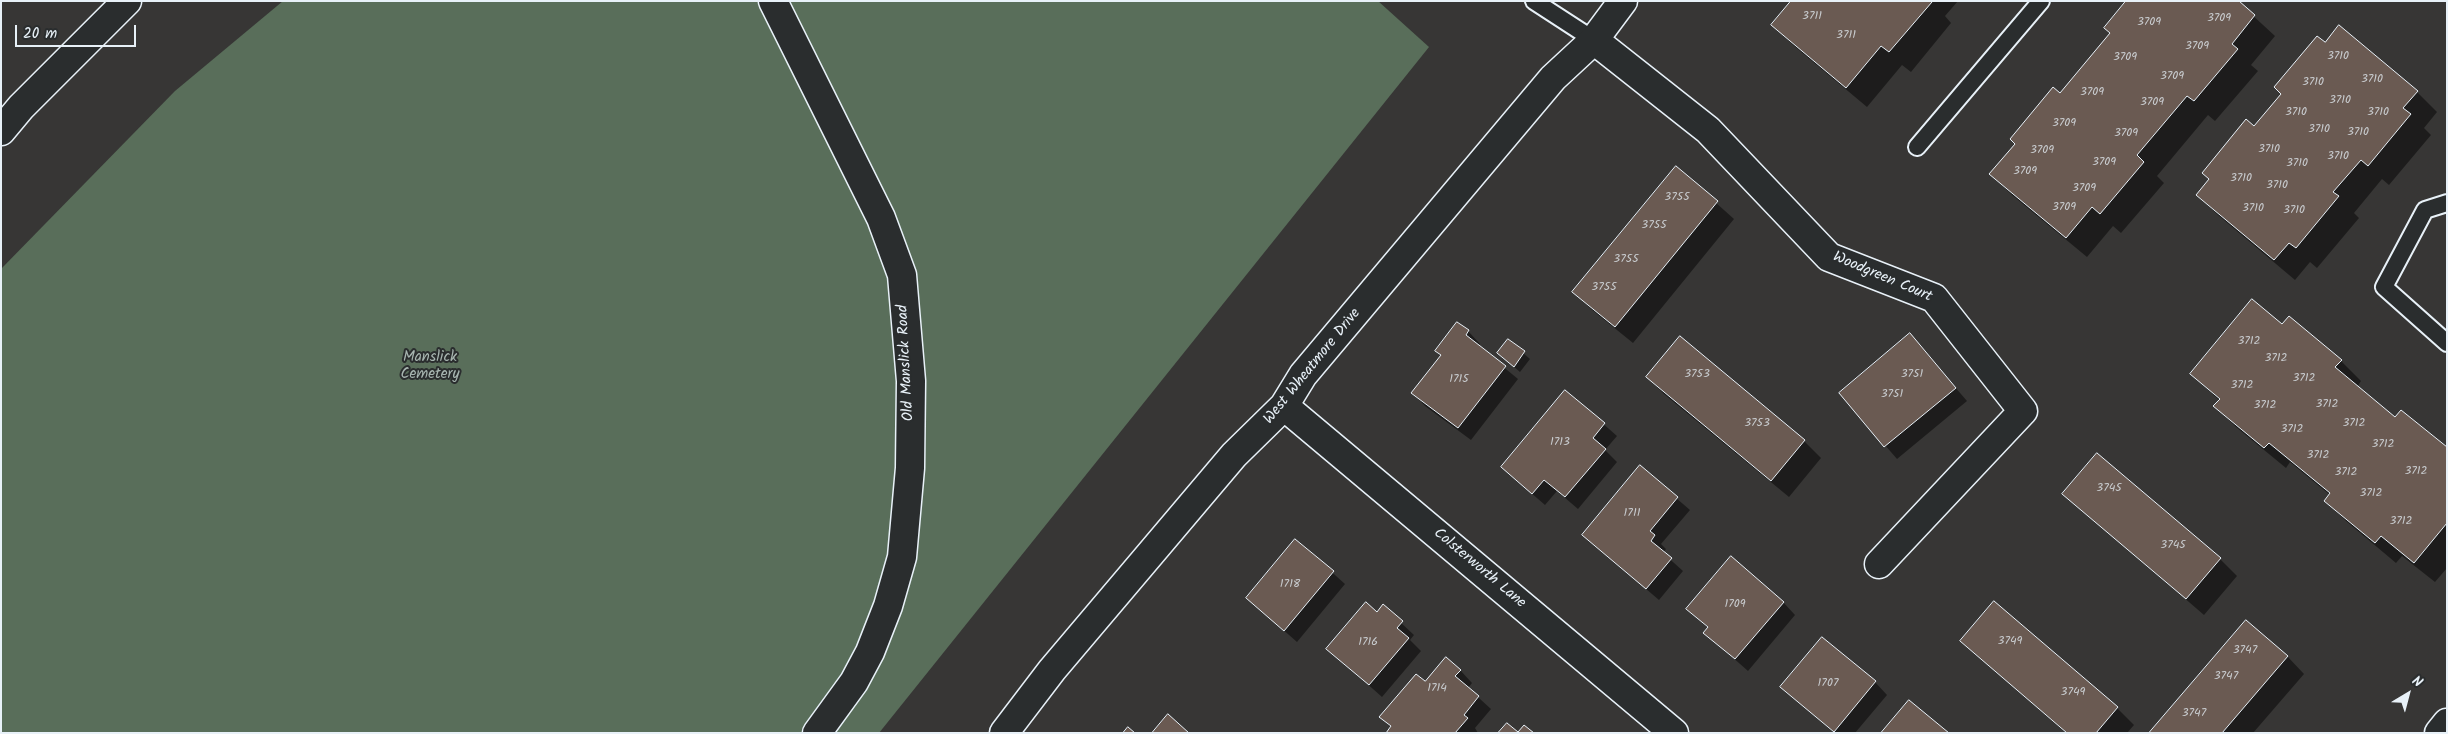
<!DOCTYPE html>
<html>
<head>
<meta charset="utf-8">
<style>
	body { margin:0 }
	#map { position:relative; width:2448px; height:734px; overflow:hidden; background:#373635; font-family:Kalam,sans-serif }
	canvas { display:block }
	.frame { position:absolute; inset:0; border:2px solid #e8f1f8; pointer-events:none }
	.north { position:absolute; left:2383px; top:669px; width:50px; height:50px; -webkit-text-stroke:4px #2a2d2e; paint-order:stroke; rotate:37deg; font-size:14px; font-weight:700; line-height:20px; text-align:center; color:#e8f1f8 }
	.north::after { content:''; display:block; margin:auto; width:18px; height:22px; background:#e8f1f8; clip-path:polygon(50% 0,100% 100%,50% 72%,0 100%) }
	.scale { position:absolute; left:15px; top:25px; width:121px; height:22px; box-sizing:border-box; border:2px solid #e8f1f8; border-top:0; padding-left:6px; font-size:15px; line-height:18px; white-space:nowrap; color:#e8f1f8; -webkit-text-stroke:4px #2a2d2e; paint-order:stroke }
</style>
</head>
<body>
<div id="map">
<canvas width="2448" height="734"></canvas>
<div class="frame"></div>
<div class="north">N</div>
<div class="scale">20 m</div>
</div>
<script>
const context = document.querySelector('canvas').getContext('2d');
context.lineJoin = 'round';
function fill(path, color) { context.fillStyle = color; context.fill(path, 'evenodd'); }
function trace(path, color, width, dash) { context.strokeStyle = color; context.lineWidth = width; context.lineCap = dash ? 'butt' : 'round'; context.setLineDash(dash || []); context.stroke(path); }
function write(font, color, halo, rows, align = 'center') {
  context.font = font + ' Kalam,sans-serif'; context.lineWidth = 4; context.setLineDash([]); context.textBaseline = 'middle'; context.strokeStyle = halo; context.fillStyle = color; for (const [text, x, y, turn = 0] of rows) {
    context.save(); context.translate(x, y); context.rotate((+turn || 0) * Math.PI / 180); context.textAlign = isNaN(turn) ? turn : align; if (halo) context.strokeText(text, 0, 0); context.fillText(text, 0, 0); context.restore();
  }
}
const green = new Path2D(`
	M283,1H1378L1429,47L879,733H1V269L175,91Z`);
const shadow = new Path2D(`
	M1793,1H1958L1945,16L1951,23L1911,72L1902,65L1867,107L1793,45L1773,25Z
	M2237,1L2275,36L2251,65L2258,71L2215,121L2208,115L2157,176L2164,183L2121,233L2113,226L2087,257L2012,195L1991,174L2060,94Z
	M2325,44L2417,92L2437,112L2424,128L2431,135L2389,185L2382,179L2354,213L2359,218L2317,268L2310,262L2295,280L2218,215L2197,195Z
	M1676,167L1734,219L1633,343L1591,309L1574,292Z
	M2282,326L2341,361L2361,381L2357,387L2395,419L2447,449V568L2435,582L2402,556L2396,563L2346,521L2326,501L2330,495L2290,462L2286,468L2236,427L2215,406L2220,401L2191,374Z
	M1468,331L1480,344L1478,346L1518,379L1471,440L1425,406L1413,393L1442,356L1436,351Z
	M1910,335L1967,401L1897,459L1840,393Z
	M1680,338L1804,441L1821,458L1789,497L1664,394L1647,377Z
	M1508,340L1530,359L1520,372L1505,359Z
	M1566,391L1617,436L1605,450L1617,462L1578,509L1557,491L1545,505L1515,479Z
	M1640,467L1690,510L1661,544L1666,549L1663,553L1683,571L1659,600L1583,535Z
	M2064,494L2220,559L2237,576L2204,615Z
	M1296,540L1345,584L1297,642L1247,598Z
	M1783,602L1795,615L1748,671L1705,633L1708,628L1688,609Z
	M1383,606L1414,635L1410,640L1421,651L1382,697L1327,648L1377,614Z
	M1962,641L2117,708L2134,725L2127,733H2066Z
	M2287,656L2304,674L2253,733H2151Z
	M1460,670L1472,683L1468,688L1491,709L1475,728L1478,733H1387L1392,727L1381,717L1426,683Z
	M1875,682L1887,695L1855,733H1834L1782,687Z`);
const building = new Path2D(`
	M1791,1H1931L1932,2L1889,52L1881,46L1846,88L1771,25Z
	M2126,1H2239L2255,15L2232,44L2238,49L2194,101L2187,96L2137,155L2144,162L2100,214L2092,207L2066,238L1989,174L2015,144L2010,139L2053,87L2060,93L2110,33L2104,28Z
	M2339,25L2418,91L2403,108L2411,114L2368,166L2361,160L2333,192L2339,196L2296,248L2289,243L2274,260L2196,195L2209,179L2202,173L2246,119L2254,126L2281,94L2274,87L2317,36L2325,42Z
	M1676,166L1718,201L1615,327L1572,292Z
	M2252,299L2282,324L2289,316L2342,360L2335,367L2395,417L2401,410L2447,447V523L2414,563L2381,536L2375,543L2324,501L2330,493L2269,443L2264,448L2213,406L2220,399L2190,374Z
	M1457,322L1469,330L1466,335L1506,366L1458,428L1411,393L1441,355L1435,351Z
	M1910,333L1956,388L1884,447L1839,393Z
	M1680,336L1805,440L1771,481L1646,377Z
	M1508,339L1525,351L1514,367L1497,353Z
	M1565,390L1605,423L1593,438L1606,449L1565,497L1544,480L1532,494L1501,467Z
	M2097,453L2221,558L2186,599L2062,494Z
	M1640,465L1678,497L1650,531L1655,535L1651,541L1672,558L1646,589L1582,535Z
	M1295,539L1334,571L1284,631L1246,598Z
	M1731,556L1784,602L1735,659L1703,633L1708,627L1686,609Z
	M1994,601L2118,707L2096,733H2067L1960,641Z
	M1366,602L1377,612L1383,604L1403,621L1397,628L1409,638L1369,685L1326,649Z
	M2246,620L2288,656L2222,733H2149Z
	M1822,637L1876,681L1834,732L1780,687Z
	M1446,657L1461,670L1455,676L1479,696L1464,715L1468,718L1455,733H1386L1391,726L1379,717L1416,674L1425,681Z
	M1909,700L1949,733H1881Z
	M1168,714L1189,733H1152Z
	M1507,723L1518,732L1524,725L1534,733H1498Z
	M1128,727L1135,733H1123Z`);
const service = new Path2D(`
	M1534,1L1594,40
	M1917,147L2041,1
	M2447,203L2425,210L2384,287L2447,343`);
const minor = new Path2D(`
	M773,1L881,218L902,275L911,381L910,468L902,557L888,606L870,652L854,682L817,733
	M1594,40L1708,130L1829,257L1934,298L2023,411L1879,564
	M1284,406L1674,733
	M1004,733L1052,670L1234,455L1284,406L1303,375L1553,78L1594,40L1623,1
	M2439,733L2447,723`);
const secondary = new Path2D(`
	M1,131L21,107L127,1`);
const numberNames = [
	["3711",1812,17],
	["3709",2219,19],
	["3709",2149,23],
	["3711",1846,36],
	["3709",2197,47],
	["3710",2338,57],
	["3709",2125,58],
	["3709",2172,77],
	["3710",2372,80],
	["3710",2313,83],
	["3709",2092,93],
	["3710",2340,101],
	["3709",2152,103],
	["3710",2296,113],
	["3710",2378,113],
	["3709",2064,124],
	["3710",2319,130],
	["3710",2358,133],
	["3709",2126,134],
	["3710",2269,150],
	["3709",2042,151],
	["3710",2338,157],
	["3709",2104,163],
	["3710",2297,164],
	["3709",2025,172],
	["3710",2241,179],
	["3710",2277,186],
	["3709",2084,189],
	["3755",1677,198],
	["3709",2064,208],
	["3710",2253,209],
	["3710",2294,211],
	["3755",1654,226],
	["3755",1626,260],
	["3755",1604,288],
	["3712",2249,342],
	["3712",2276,359],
	["3753",1697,375],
	["3751",1912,375],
	["3712",2304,379],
	["1715",1459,380],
	["3712",2242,386],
	["3751",1892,395],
	["3712",2327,405],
	["3712",2265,406],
	["3753",1757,424],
	["3712",2354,424],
	["3712",2292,430],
	["1713",1560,443],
	["3712",2383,445],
	["3712",2318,456],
	["3712",2416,472],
	["3712",2346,473],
	["3745",2109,489],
	["3712",2371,494],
	["1711",1632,514],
	["3712",2401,522],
	["3745",2173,546],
	["1718",1290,585],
	["1709",1735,605],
	["3749",2010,642],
	["1716",1368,643],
	["3747",2245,651],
	["3747",2226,677],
	["1707",1828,684],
	["1714",1437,689],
	["3749",2073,693],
	["3747",2194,714]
];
const streetNames = [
	["Woodgreen Court",1882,278,23],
	["Old Manslick Road",907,363,-93],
	["West Wheatmore Drive",1313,367,-51],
	["Colsterworth Lane",1479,569,40]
];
const parkNames = [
	["Manslick",430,358],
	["Cemetery",430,375]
];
fill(green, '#596e5a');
fill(shadow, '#0007');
fill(building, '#6a5a52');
trace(building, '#e8f1f8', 1);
trace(service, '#e8f1f8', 20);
trace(minor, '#e8f1f8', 31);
trace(secondary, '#e8f1f8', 31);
trace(service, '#2a2d2e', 16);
trace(minor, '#2a2d2e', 28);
trace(secondary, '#2a2d2e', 28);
write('12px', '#c8cbce', null, numberNames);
write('15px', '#e8f1f8', '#2a2d2e', streetNames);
write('15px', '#a8b6b1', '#2a2d2e', parkNames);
</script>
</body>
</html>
